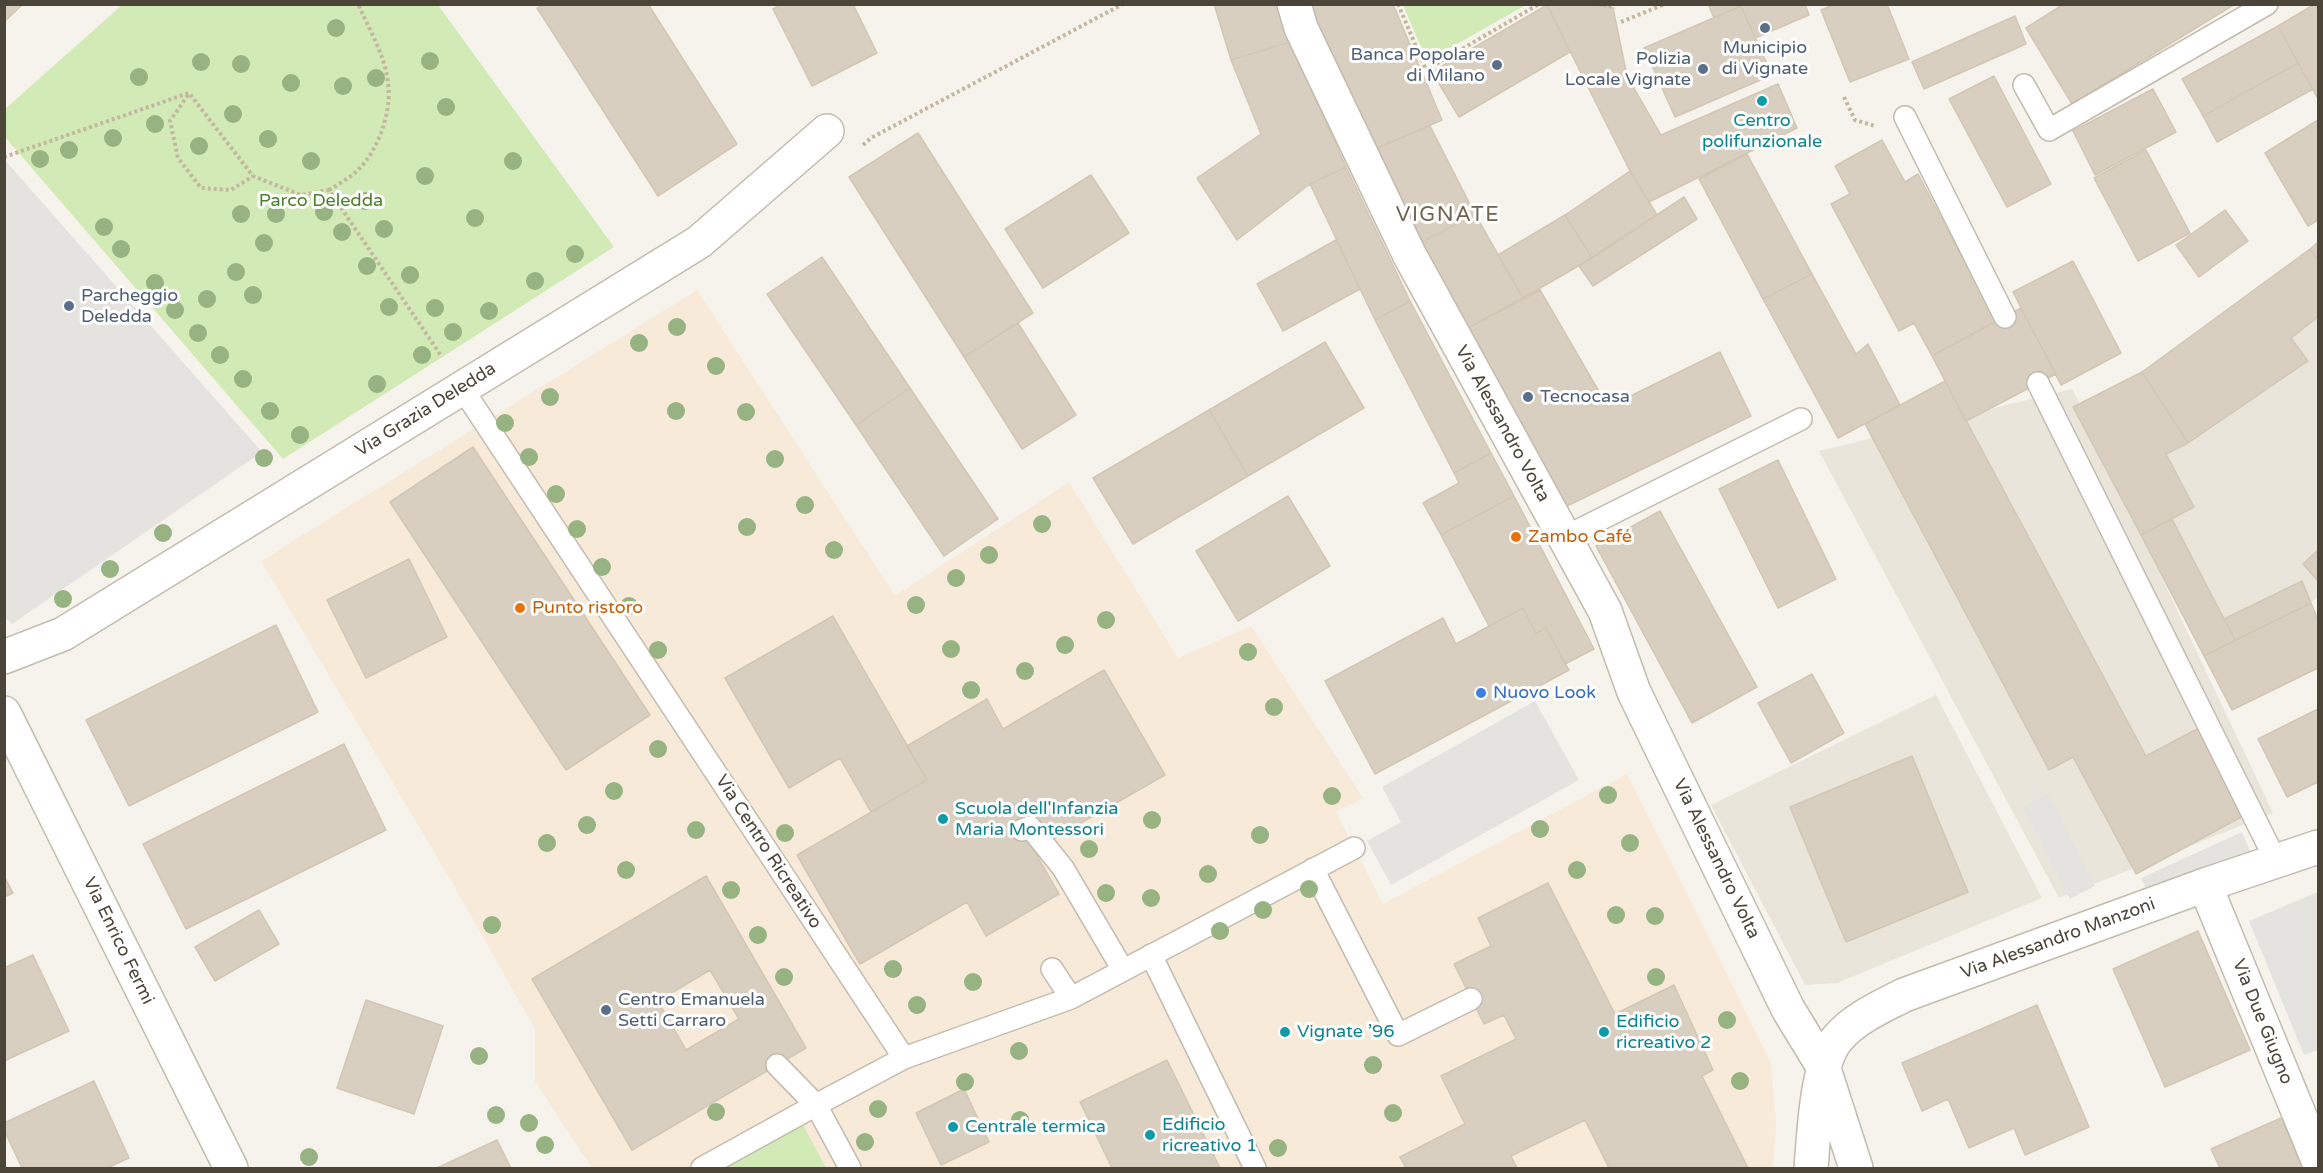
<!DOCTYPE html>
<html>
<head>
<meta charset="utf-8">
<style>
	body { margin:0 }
	#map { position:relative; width:2323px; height:1173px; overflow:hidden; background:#f6f3ec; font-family:"Varela Round",sans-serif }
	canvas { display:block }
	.frame { position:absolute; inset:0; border:6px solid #4b4439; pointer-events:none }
</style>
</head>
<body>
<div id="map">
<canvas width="2323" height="1173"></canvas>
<div class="frame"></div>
</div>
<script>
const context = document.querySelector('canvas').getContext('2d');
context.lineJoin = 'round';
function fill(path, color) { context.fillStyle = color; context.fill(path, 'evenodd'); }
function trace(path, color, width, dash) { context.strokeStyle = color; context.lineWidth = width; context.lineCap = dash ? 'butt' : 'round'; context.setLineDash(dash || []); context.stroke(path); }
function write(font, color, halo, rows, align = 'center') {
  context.font = font + ' "Varela Round",sans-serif'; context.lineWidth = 6; context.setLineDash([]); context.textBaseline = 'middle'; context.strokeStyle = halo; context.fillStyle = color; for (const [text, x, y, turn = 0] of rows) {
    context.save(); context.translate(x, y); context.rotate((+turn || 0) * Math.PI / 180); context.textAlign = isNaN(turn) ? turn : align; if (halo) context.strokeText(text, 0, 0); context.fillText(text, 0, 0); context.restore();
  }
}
const residential = new Path2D(`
	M2318,247V596L2311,603L2204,656L2160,574L2273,813L2059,898L1819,451L2072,389L2080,404L2155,379Z
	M1936,695L2042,898L1837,983L1805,985L1711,805Z`);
const commercial = new Path2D(`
	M697,290L895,596L1069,482L1178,658L1251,626L1363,798L1336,812L1383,904L1627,774L1771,1063L1776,1123L1773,1168H592L535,1081V1029L453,884L261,561Z`);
const green = new Path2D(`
	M122,5H438L614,247L283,459L5,137V109Z
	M1403,5H1526L1427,61Z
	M802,1123L826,1168H723Z`);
const parking = new Path2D(`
	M4,159L262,452L12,624L4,617Z
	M1535,701L1579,780L1391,885L1367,841L1401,822L1382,787Z
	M2048,794L2095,886L2070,899L2023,807Z
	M2242,832L2257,867L2153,904L2141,878Z
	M2318,892V1050L2304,1055L2249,921Z`);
const building = new Path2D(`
	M4,4H23L4,22Z
	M543,4H648L737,144L658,196L537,8Z
	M782,4H853L877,53L812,86L773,9Z
	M1214,4H1278L1290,42L1231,60Z
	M1309,4H1393L1442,120L1371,151Z
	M1589,4L1613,8L1627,76L1661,135L1778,84L1797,128L1649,202L1630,171L1547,5Z
	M1708,4H1805L1809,15L1755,38L1741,6L1714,18Z
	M1835,4H1887L1909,59L1850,82L1821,10Z
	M2064,4H2235L2072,104L2026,28Z
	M2315,4L2318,6V99L2278,26Z
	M1547,5L1570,52L1459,117L1432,72Z
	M1741,6L1772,75L1675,117L1644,48Z
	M2015,16L2026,44L1924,89L1912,62Z
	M2278,26L2298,63L2203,116L2182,79Z
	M1290,42L1346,167L1310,184L1237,240L1197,178L1261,134L1231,60Z
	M2298,63L2313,89L2217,142L2203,116Z
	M1994,76L2051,184L2007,207L1949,99Z
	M2153,89L2176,132L2095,175L2073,131Z
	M2318,120V220L2308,226L2265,153Z
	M1430,126L1475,214L1422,242L1374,149Z
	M918,133L1033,313L964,357L849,177Z
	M1882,140L1905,182L1918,174L1996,321L1932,356L1914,323L1899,331L1831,204L1850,194L1835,166Z
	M2146,150L2190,233L2138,261L2094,178Z
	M1747,154L1812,274L1763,299L1699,179Z
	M1346,167L1410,301L1375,320L1310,184Z
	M1630,171L1657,215L1592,258L1565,215Z
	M1091,175L1129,233L1043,288L1005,229Z
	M1684,197L1697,219L1593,286L1579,266Z
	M2225,210L2248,241L2199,277L2176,245Z
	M1475,214L1523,298L1468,328L1422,242Z
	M1565,215L1592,258L1523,298L1498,255Z
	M1336,240L1360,289L1283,331L1257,284Z
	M2318,242V260L2310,249Z
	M2310,249L2318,260V317L2291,338L2308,361L2188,443L2142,372Z
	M822,257L910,388L856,425L767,294Z
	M2073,261L2121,353L2061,385L2013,292Z
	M1812,274L1856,354L1868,344L1900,405L1838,438L1763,299Z
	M1540,290L1608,407L1720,352L1751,416L1567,506L1468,328Z
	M1410,301L1491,453L1454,473L1375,320Z
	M2021,308L2056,374L1966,421L1932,356Z
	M1018,323L1076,415L1022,449L964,357Z
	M1325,342L1364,408L1248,476L1209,410Z
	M2142,372L2188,443L2166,454L2194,507L2141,535L2073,407Z
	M1945,381L2146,756L2199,728L2245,815L2136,874L2073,757L2049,770L1865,424Z
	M910,388L998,519L944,556L856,425Z
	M1209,410L1248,476L1133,544L1093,478Z
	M473,447L650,715L566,770L390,502Z
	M1491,453L1514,496L1441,535L1423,503L1459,483L1454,473Z
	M1778,460L1836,579L1778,608L1719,489Z
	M1288,496L1330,566L1238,621L1196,551Z
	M1514,496L1594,649L1565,664L1546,628L1536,633L1523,608L1489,626L1441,535Z
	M1660,511L1757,687L1692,723L1596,546Z
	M2172,519L2235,640L2204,656L2141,535Z
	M2318,550V581L2303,564Z
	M409,559L447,637L366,678L327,600Z
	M2302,581L2311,603L2235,640L2224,619Z
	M2311,603L2318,620V668L2232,710L2204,656Z
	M1523,608L1536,633L1546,628L1569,670L1375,774L1325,681L1443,618L1456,644Z
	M833,616L927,780L871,812L840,758L789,788L725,678Z
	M276,625L318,712L129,806L86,720Z
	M1104,670L1165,775L1051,840L1036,814L1019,824L1059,894L986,936L967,902L860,964L797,855L927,780L907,746L987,699L1003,729Z
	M1812,674L1844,733L1791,763L1758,703Z
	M2318,709V782L2287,797L2258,739Z
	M344,744L386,830L186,929L143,844Z
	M1912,756L1968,892L1846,942L1790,807Z
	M4,876L13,893L4,897Z
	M706,876L806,1048L632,1150L532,979ZM710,970L739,1019L686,1050L658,1001Z
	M1548,883L1615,1014L1674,985L1713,1070L1702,1076L1748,1168H1609L1585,1120L1511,1156L1517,1168H1406L1400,1157L1465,1124L1441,1076L1516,1039L1504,1015L1484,1024L1454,964L1491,946L1478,918Z
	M259,910L279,944L215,981L195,947Z
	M2198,931L2250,1050L2165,1087L2113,969Z
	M33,955L69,1031L4,1061V968Z
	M366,1000L443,1026L414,1114L337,1088Z
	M2037,1005L2089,1127L2025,1155L2014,1128L1969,1148L1948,1099L1922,1111L1902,1063Z
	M1167,1060L1220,1168H1112L1080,1102Z
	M94,1081L129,1158L107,1168H22L4,1130V1123Z
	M964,1089L989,1142L941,1165L916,1113Z
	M2281,1118L2303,1168H2220L2211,1149Z
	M497,1140L511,1168H437Z`);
const path = new Path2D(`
	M1398,4L1426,70L1539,4
	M1603,4L1615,7
	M1621,22L1665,4
	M188,95L170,121L178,158L201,188L231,190L253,176
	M1844,97L1855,120L1875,126
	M863,145L871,138L1123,4
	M4,157L189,93L253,176L301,195L329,190L442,357
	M329,190C339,184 350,178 359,169C379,149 392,110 388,83C385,55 369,29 358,4`);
const service = new Path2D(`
	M2024,85L2049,130L2267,4
	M1905,117L2005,317
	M2038,383L2276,861
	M462,388L904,1058L1071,998L1354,848
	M1565,537L1801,419
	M1022,830L1030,827L1063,868L1123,970
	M1313,869L1398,1035L1471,999
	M1151,955L1255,1168
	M1052,969L1071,998
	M777,1065L816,1105L850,1168
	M702,1168L816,1105L904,1058`);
const minor = new Path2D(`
	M1294,4L1301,28L1409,254L1605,611L1634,692L1788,1009L1824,1068
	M4,657L63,634L699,242L827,131
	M4,713L231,1168
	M2205,885L2318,1160`);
const tertiary = new Path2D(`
	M1826,1075L1856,1168
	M1811,1168C1814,1135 1816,1063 1838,1038C1855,1018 1881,1007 1904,995L2205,885L2318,847`);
const trees = [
	[336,28],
	[430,61],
	[201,62],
	[241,64],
	[139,77],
	[376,78],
	[291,83],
	[343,86],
	[446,107],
	[233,114],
	[155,124],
	[113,138],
	[268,139],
	[199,146],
	[69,150],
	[40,159],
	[311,161],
	[513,161],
	[425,176],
	[365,201],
	[324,212],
	[241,214],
	[276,214],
	[475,218],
	[104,227],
	[384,229],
	[342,232],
	[264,243],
	[121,249],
	[575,254],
	[367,266],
	[236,272],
	[410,275],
	[535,281],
	[155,283],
	[253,295],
	[207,299],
	[389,307],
	[435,308],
	[175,310],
	[489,311],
	[677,327],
	[453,332],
	[198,333],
	[639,343],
	[220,355],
	[422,355],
	[716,366],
	[243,379],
	[377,384],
	[550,397],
	[270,411],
	[676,411],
	[746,412],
	[505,423],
	[300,435],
	[529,457],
	[264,458],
	[775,459],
	[556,494],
	[805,505],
	[1042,524],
	[747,527],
	[577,529],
	[163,533],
	[834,550],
	[989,555],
	[602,567],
	[110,569],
	[956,578],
	[63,599],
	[916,605],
	[629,606],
	[1106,620],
	[1065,645],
	[951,649],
	[658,650],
	[1248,652],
	[1025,671],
	[971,690],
	[1274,707],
	[658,749],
	[614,791],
	[1608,795],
	[1332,796],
	[1152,820],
	[587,825],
	[1540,829],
	[696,830],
	[785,833],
	[1260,835],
	[547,843],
	[1630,843],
	[1089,849],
	[626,870],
	[1577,870],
	[1208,874],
	[1309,889],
	[731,890],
	[1106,893],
	[1151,898],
	[1263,910],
	[1616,915],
	[1655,916],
	[492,925],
	[1220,931],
	[758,935],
	[893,969],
	[784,977],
	[1656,977],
	[973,982],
	[917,1005],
	[1727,1020],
	[1019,1051],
	[479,1056],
	[1373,1065],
	[1740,1081],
	[965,1082],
	[878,1109],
	[716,1112],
	[1393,1113],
	[496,1115],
	[1020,1120],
	[529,1123],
	[865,1142],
	[545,1145],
	[1278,1148],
	[309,1157]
];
const markers = [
	[1765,28,6,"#5c6f8a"],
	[1497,65,6,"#5c6f8a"],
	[1703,69,6,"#5c6f8a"],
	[1762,101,6,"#0f9aa8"],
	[69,306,6,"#5c6f8a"],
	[1528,397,6,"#5c6f8a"],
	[1516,537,6,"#e8710a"],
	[520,608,6,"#e8710a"],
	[1481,693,6,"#3f7fe0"],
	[943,819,6,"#0f9aa8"],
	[606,1010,6,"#5c6f8a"],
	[1285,1032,6,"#0f9aa8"],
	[1604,1032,6,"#0f9aa8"],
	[953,1127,6,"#0f9aa8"],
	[1150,1135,6,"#0f9aa8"]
];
const serviceNames = [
	["Municipio",1765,48,"center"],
	["di Vignate",1765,69,"center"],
	["Banca Popolare",1485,55,"right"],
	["di Milano",1485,76,"right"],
	["Polizia",1691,59,"right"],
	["Locale Vignate",1691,80,"right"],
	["Parcheggio",81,296],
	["Deledda",81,317],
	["Tecnocasa",1540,397],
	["Centro Emanuela",618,1000],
	["Setti Carraro",618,1021]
];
const cultureNames = [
	["Centro",1762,121,"center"],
	["polifunzionale",1762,142,"center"],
	["Scuola dell'Infanzia",955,809],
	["Maria Montessori",955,830],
	["Edificio",1616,1022],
	["ricreativo 2",1616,1043],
	["Vignate ’96",1297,1032],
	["Edificio",1162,1125],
	["ricreativo 1",1162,1146],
	["Centrale termica",965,1127]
];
const parkNames = [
	["Parco Deledda",321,201]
];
const streetNames = [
	["Via Grazia Deledda",426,410,-32],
	["Via Alessandro Volta",1502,424,61],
	["Via Centro Ricreativo",768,852,57],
	["Via Alessandro Volta",1716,859,64],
	["Via Alessandro Manzoni",2058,939,-20],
	["Via Enrico Fermi",118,941,64],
	["Via Due Giugno",2262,1022,68]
];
const foodNames = [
	["Zambo Café",1528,537],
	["Punto ristoro",532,608]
];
const shopNames = [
	["Nuovo Look",1493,693]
];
const quarterNames = [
	["VIGNATE",1448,215]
];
fill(residential, '#eae5da');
fill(commercial, '#f7ead8');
fill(green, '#d2eab5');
fill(parking, '#e5e3e0');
fill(building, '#d8cfc1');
trace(building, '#d3c7b4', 1.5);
trace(service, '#c2bbae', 24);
trace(minor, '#c2bbae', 36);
trace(tertiary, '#c2bbae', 36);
trace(path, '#c4b79f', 4, [3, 3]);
trace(service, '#fff', 21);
trace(minor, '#fff', 33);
trace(tertiary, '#fff', 33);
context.fillStyle = '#97b381';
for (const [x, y] of trees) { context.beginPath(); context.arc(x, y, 9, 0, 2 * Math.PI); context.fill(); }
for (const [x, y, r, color] of markers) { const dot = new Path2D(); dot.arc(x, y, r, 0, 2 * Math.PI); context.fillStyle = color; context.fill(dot); trace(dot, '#fff', 2); }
write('18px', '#4e5e75', '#fff', serviceNames, 'left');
write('18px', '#0d838f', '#fff', cultureNames, 'left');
write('18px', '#4a7f2a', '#fff', parkNames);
write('18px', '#4b4439', '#fff', streetNames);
write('18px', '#c56008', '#fff', foodNames, 'left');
write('18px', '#366cbe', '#fff', shopNames, 'left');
context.letterSpacing = '1.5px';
write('21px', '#6e6250', '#fff', quarterNames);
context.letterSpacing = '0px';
</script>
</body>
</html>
